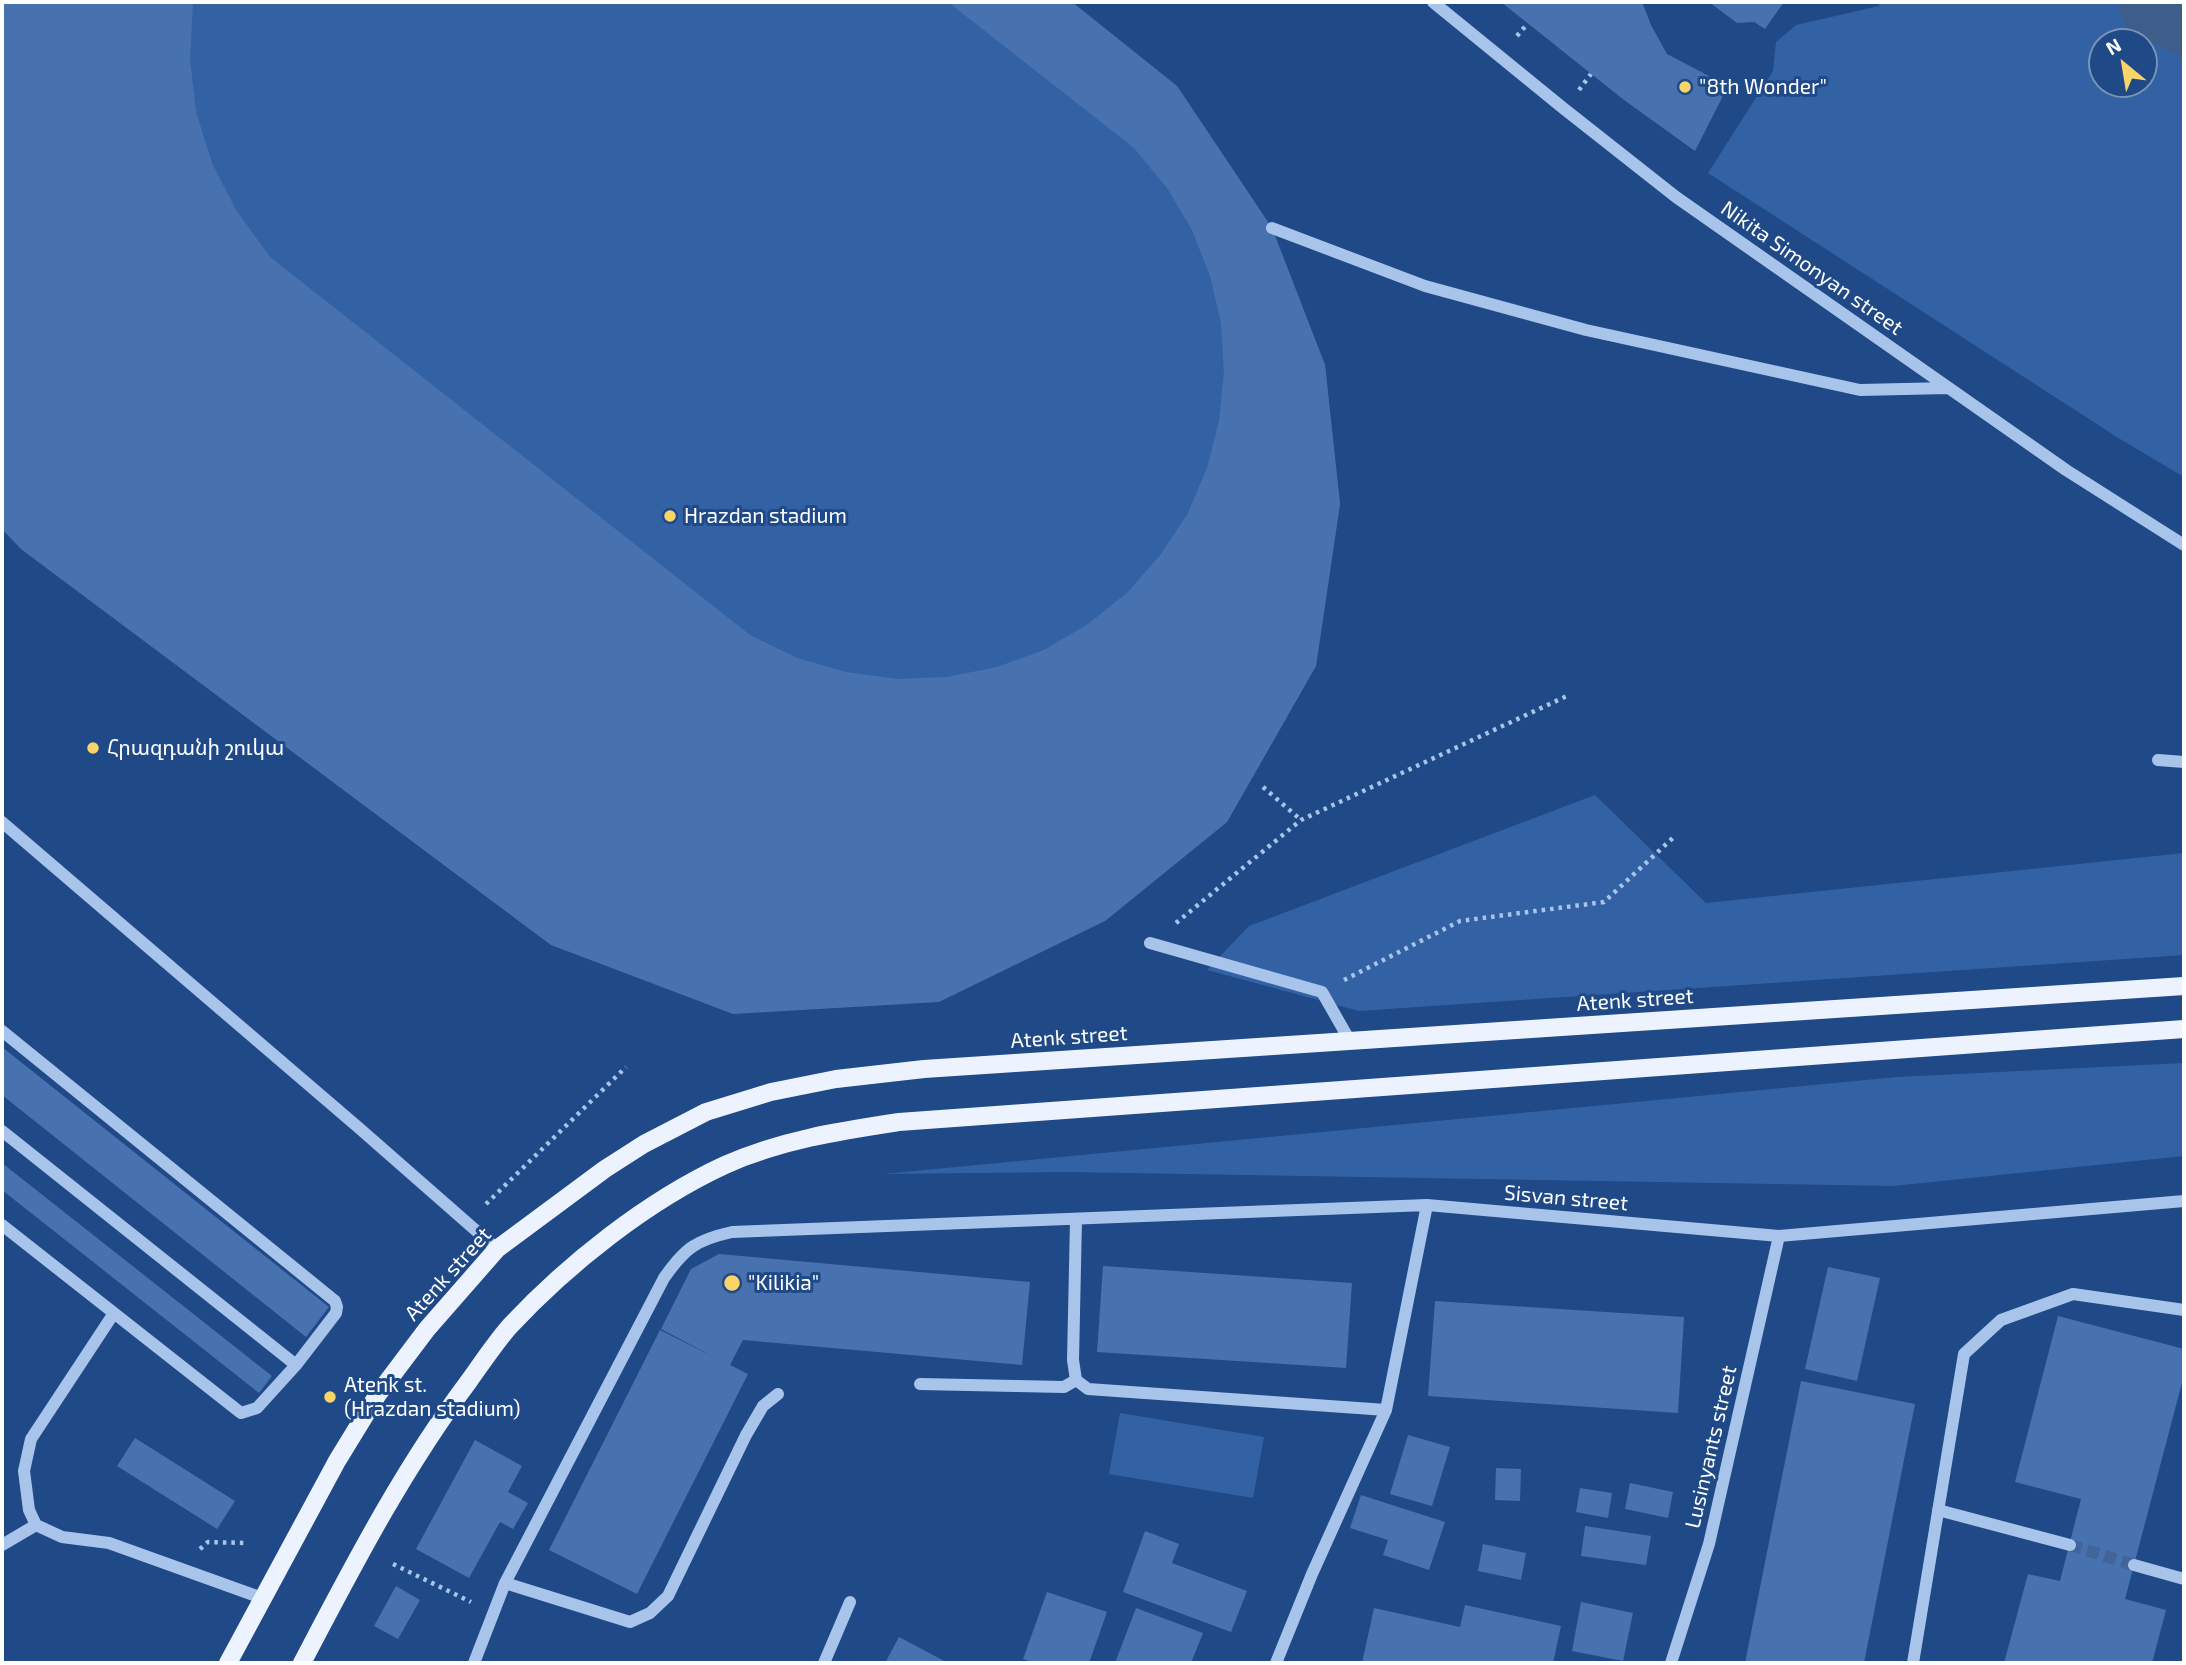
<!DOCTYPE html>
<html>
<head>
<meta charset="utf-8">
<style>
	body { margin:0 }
	#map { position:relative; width:2186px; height:1665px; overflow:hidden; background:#1f4987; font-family:"Exo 2",sans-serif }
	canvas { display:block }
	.frame { position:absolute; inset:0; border:4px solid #fff; pointer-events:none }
	.north { position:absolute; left:2088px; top:28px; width:70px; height:70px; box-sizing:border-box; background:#1f4987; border:2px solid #7992b7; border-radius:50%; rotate:330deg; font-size:19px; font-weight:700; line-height:28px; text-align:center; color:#fff }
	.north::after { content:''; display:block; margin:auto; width:24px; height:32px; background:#f8d469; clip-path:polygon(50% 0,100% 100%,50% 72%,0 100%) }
</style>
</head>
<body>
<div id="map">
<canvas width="2186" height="1665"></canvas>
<div class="frame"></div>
<div class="north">N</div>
</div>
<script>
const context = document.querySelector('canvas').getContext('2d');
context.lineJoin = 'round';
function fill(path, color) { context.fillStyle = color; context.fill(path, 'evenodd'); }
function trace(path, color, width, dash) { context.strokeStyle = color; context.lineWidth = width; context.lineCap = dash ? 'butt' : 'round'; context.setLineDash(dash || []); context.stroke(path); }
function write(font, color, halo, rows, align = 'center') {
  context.font = font + ' "Exo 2","Noto Sans Armenian",sans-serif'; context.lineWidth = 6; context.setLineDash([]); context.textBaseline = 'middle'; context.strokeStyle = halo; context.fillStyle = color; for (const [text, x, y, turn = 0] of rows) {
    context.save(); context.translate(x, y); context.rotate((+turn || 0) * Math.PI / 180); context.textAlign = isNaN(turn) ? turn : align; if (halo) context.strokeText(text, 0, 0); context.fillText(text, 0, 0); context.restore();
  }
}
const green = new Path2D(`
	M2,2H1072L1177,86L1272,228L1325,365L1340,504L1316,666L1227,822L1105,921L551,945L21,549L2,529Z
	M1879,2H2184V477L2120,439L1708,173L1773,71L1776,42L1796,25L1879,6ZM2102,42H2144V84H2102Z
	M1595,795L1706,903L2184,853V955L1359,1011L1207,970L1249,926Z
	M2184,1063V1156L1893,1186L1068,1172L883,1174L1897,1077Z
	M1120,1413L1264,1437L1253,1498L1109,1474Z`);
const river = new Path2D(`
	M2154,2L2184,19`);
const building = new Path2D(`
	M2,2H193L190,59L196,112L212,163L236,210L270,257L750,635L797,658L846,672L897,679L947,677L997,667L1044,650L1088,624L1128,592L1161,554L1188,513L1207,468L1219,421L1224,372L1221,323L1210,276L1192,230L1167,188L1134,148L948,2H1072L1177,86L1272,228L1325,365L1340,504L1316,666L1227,822L1105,921L939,1002L733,1014L551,945L21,549L2,529Z
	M1501,2H1642L1651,25L1667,54L1728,86L1695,151L1624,100Z
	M1709,2H1784L1765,29L1754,22L1737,23Z
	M2,1047L329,1307L306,1337L2,1095Z
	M2,1163L272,1376L259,1393L2,1190Z
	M719,1254L1030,1282L1022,1365L743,1340L730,1365L748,1374L637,1594L549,1550L660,1330L714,1357L661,1329L691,1269Z
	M1103,1266L1352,1283L1346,1368L1097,1352Z
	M1828,1267L1880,1278L1857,1381L1805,1369Z
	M1435,1301L1684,1317L1678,1413L1428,1396Z
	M2058,1316L2184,1349V1375L2125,1599L2166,1610L2152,1663H2004L2028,1574L2060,1581L2081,1499L2015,1482Z
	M1801,1381L1915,1404L1864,1663H1745Z
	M1408,1435L1450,1447L1432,1506L1390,1494Z
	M135,1438L235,1501L217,1529L117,1466Z
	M475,1440L522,1466L508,1492L528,1503L513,1529L500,1522L469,1578L416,1549Z
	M1496,1468L1521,1469L1520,1501L1495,1500Z
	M1630,1483L1673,1492L1668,1518L1625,1509Z
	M1580,1488L1612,1493L1608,1518L1576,1512Z
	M1361,1495L1445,1522L1429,1570L1383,1555L1388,1540L1350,1528Z
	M1585,1526L1651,1536L1646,1565L1581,1556Z
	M1145,1531L1179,1544L1172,1563L1247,1591L1231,1632L1123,1592Z
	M1483,1544L1526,1553L1521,1580L1478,1571Z
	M396,1586L420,1600L398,1639L374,1626Z
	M1047,1592L1107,1612L1089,1663H1034L1023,1659Z
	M1581,1602L1633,1613L1623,1661L1572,1651Z
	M1465,1605L1561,1626L1553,1663H1362L1374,1608L1460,1627Z
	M1136,1608L1203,1633L1191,1663H1115Z
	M899,1637L948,1663H885Z`);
const minorTunnel = new Path2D(`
	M2070,1545L2134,1565`);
const path = new Path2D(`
	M1517,36L1528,23
	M1579,90L1591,74
	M1263,787L1301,820
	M1176,923L1301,820L1569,695
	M1344,980L1460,921L1604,902L1676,835
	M486,1204L626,1067
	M200,1549L208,1542L247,1543
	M393,1564L471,1602`);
const minor = new Path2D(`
	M1433,2L1563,108L1676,197L2066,470L2184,545
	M1272,228L1425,286L1586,330L1860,390L1948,388
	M2158,760L2184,762
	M2,822L359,1128L497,1249
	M1150,943L1322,992L1350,1041
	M2,1031L335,1301L337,1307L336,1313L296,1365L257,1408L241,1413L2,1225
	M2,1131L296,1365
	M1076,1220L1073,1360L1076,1380L1088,1389L1386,1410
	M114,1313L31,1439L24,1471L29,1510L36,1525L62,1537L109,1543L262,1598
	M920,1384L1064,1387L1076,1380
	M1938,1510L2070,1545
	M2,1545L36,1525
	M2134,1565L2184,1579
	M505,1583L630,1622L650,1613L668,1596L746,1435L763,1406L778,1394
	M474,1663L505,1583L664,1278C685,1248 696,1240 732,1232L1427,1205L1779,1236L2184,1201
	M824,1663L850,1602
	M1276,1663L1312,1574L1386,1410L1427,1205
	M1671,1663L1709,1544L1779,1236
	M1913,1663L1964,1354L2001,1320L2073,1294L2184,1310`);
const major = new Path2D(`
	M228,1663L337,1461L378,1394L427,1329L497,1249L605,1169L644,1144L706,1112L771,1092L836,1079L924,1069L2184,986
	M302,1663C353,1566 403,1469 469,1381C482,1363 495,1343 510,1326C568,1264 647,1201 725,1165C780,1140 840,1131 899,1122L2184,1029`);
const markers = [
	[1685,87,7,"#f8d469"],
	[670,516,7,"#f8d469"],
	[93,748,7,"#f8d469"],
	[732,1283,9,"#f8d469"],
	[330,1397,7,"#f8d469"]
];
const poiNames = [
	["\"8th Wonder\"",1699,87],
	["Hrazdan stadium",684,516],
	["Հրազդանի շուկա",107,748],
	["\"Kilikia\"",748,1283],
	["Atenk st.",344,1385],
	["(Hrazdan stadium)",344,1409]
];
const streetNames = [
	["Nikita Simonyan street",1812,268,35],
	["Atenk street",1635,1000,-4],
	["Atenk street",1069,1037,-4],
	["Sisvan street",1566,1198,5],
	["Atenk street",448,1274,-48],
	["Lusinyants street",1711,1447,-77]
];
fill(green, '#3362a4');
trace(river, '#3f5d8a', 72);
fill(building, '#4872af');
trace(minorTunnel, '#416499', 12, [12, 6]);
trace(path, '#a9c4ea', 4.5, [3.5, 5]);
trace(minor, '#a9c4ea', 12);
trace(major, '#edf3fe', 18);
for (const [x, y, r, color] of markers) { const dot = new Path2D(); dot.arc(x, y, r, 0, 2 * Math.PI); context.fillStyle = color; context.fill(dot); trace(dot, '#1f4987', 2.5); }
write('21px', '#fff', '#1f4987', poiNames, 'left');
write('21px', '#fff', '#1f4987', streetNames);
</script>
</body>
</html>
